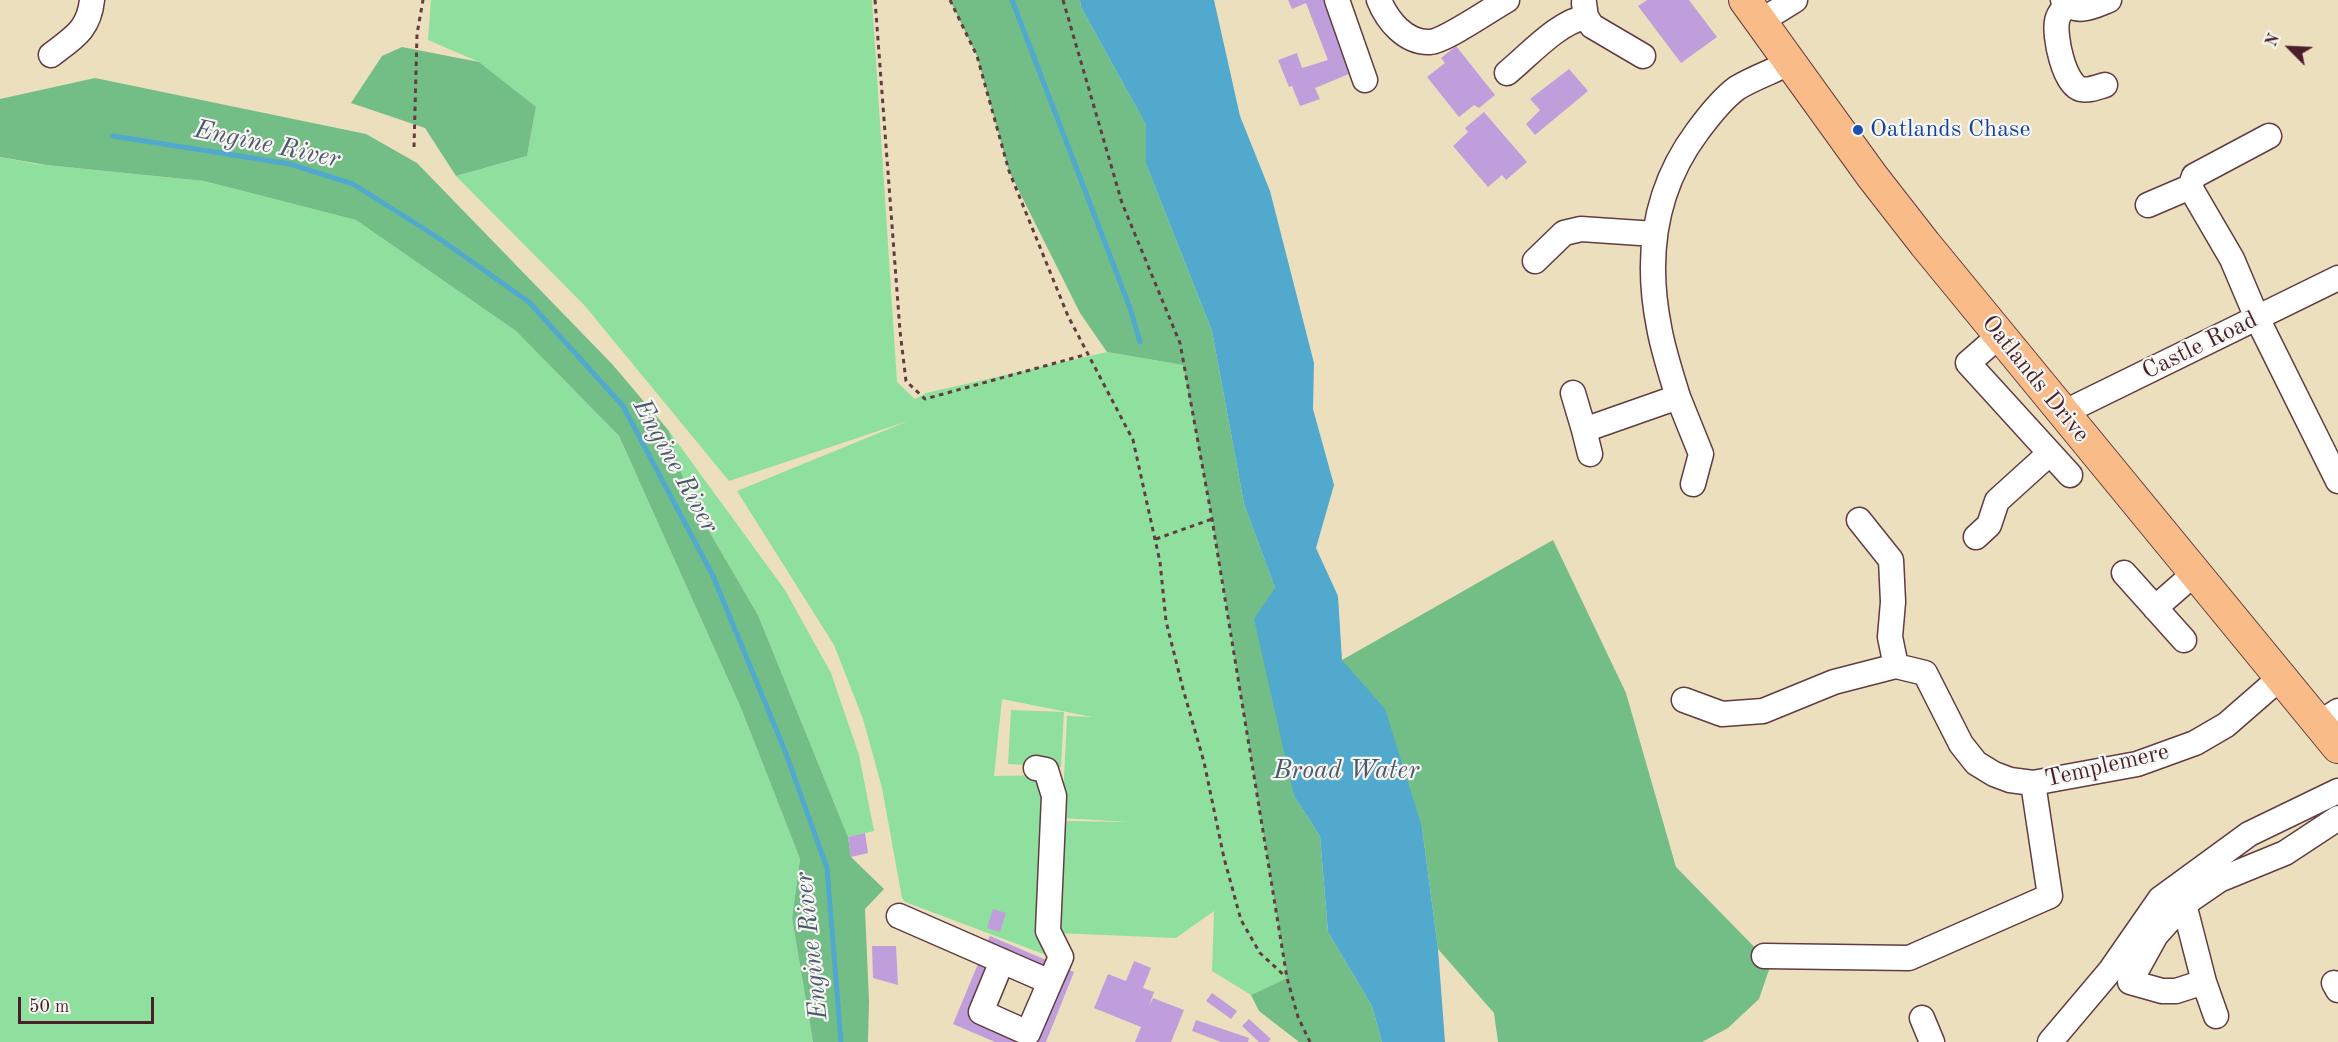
<!DOCTYPE html>
<html>
<head>
<meta charset="utf-8">
<style>
	body { margin:0 }
	#map { position:relative; width:2338px; height:1042px; overflow:hidden; background:#ecdfbe; font-family:"Old Standard TT",serif }
	canvas { display:block }
	.north { position:absolute; left:2260px; top:18px; width:60px; height:60px; -webkit-text-stroke:4px #f6f6f2; paint-order:stroke; rotate:294deg; font-size:16px; font-weight:700; line-height:24px; text-align:center; color:#4a1f2b }
	.north::after { content:''; display:block; margin:auto; width:21px; height:27px; background:#4a1f2b; clip-path:polygon(50% 0,100% 100%,50% 72%,0 100%) }
	.scale { position:absolute; left:18px; top:997px; width:136px; height:27px; box-sizing:border-box; border:3px solid #4a1f2b; border-top:0; padding-left:8px; font-size:18px; line-height:21px; white-space:nowrap; color:#4a1f2b; -webkit-text-stroke:4px #f6f6f2; paint-order:stroke }
</style>
</head>
<body>
<div id="map">
<canvas width="2338" height="1042"></canvas>
<div class="north">N</div>
<div class="scale">50 m</div>
</div>
<script>
const context = document.querySelector('canvas').getContext('2d');
context.lineJoin = 'round';
function fill(path, color) { context.fillStyle = color; context.fill(path, 'evenodd'); }
function trace(path, color, width, dash) { context.strokeStyle = color; context.lineWidth = width; context.lineCap = dash ? 'butt' : 'round'; context.setLineDash(dash || []); context.stroke(path); }
function write(font, color, halo, rows, align = 'center') {
  context.font = font + ' "Old Standard TT",serif'; context.lineWidth = 4.5; context.setLineDash([]); context.textBaseline = 'middle'; context.strokeStyle = halo; context.fillStyle = color; for (const [text, x, y, turn = 0] of rows) {
    context.save(); context.translate(x, y); context.rotate((+turn || 0) * Math.PI / 180); context.textAlign = isNaN(turn) ? turn : align; if (halo) context.strokeText(text, 0, 0); context.fillText(text, 0, 0); context.restore();
  }
}
const green = new Path2D(`
	M431,0H872L897,382L915,399L926,393L1107,352L1183,365L1212,519L1287,978L1251,995L1212,971L1214,911L1176,938L1056,933L1062,821L1129,822L1062,818L1067,716L1092,717L1002,699L994,776L1053,775L1042,936L1057,959L905,902L902,898L882,788L863,719L834,645L737,491L908,421L729,481L585,306L456,176L527,156L536,108L479,62L428,40Z
	M0,157L36,164L204,181L356,220L516,331L619,436L741,708L800,859L792,918L813,1042H0Z
	M669,431L785,590L831,673L859,755L874,831L848,837L758,615L688,495Z
	M1011,710L1064,712L1061,767L1008,764Z`);
const forest = new Path2D(`
	M950,0H1080L1081,7L1146,125V164L1212,331L1244,504L1275,588L1294,796L1320,836L1328,932L1372,1006L1382,1042H1299L1259,1011L1251,995L1287,978L1212,519L1183,365L1107,352L1080,313L1009,171L977,56Z
	M402,47L479,62L536,107L527,156L456,176L425,128L351,103L382,56Z
	M95,78L366,134L417,163L612,364L669,431L688,495L758,615L848,837L851,857L884,889L865,909L869,1001L868,1042H813L792,918L800,859L741,708L619,436L516,331L356,220L204,181L46,165L0,157V99Z
	M1553,540L1626,693L1676,867L1771,964L1759,999L1728,1028L1702,1042H1498L1494,1013L1438,949L1422,827L1342,660Z`);
const water = new Path2D(`
	M1080,0H1214L1240,116L1270,191L1314,363L1313,409L1334,485L1316,548L1338,596L1342,660L1385,709L1422,827L1438,949L1445,1042H1382L1372,1006L1328,932L1320,836L1294,796L1254,619L1275,588L1244,504L1212,331L1146,164V125L1081,7Z`);
const stream = new Path2D(`
	M1012,0L1130,308L1140,342
	M113,136L290,164L353,184L437,237L529,302L623,406L713,576L785,751L827,868L841,1042`);
const building = new Path2D(`
	M1288,0H1327L1354,72L1315,88L1320,99L1300,106L1292,86L1289,87L1278,60L1297,53L1302,68L1328,60L1306,3L1292,9Z
	M1647,0H1689L1717,37L1681,63L1638,6Z
	M1456,46L1495,95L1479,108L1474,105L1459,117L1427,77L1445,63L1441,58Z
	M1569,69L1588,91L1535,135L1526,124L1540,110L1530,99Z
	M1484,112L1527,162L1506,180L1502,175L1488,187L1453,146L1468,132L1465,128Z
	M865,833L868,853L851,857L848,837Z
	M993,909L1006,913L1000,932L987,928Z
	M990,936L1053,963L1048,975L984,948Z
	M872,946H896L898,985L873,978Z
	M980,959L992,963L969,1018L1026,1042H995L953,1024Z
	M1134,961L1151,968L1143,988L1154,992L1149,1006L1153,998L1184,1010L1171,1042H1135L1141,1027L1094,1008L1108,974L1126,981Z
	M1063,967L1074,972L1046,1042H1037L1033,1040Z
	M1212,993L1237,1011L1231,1019L1206,1001Z
	M1249,1019L1271,1039L1268,1042H1259L1242,1026Z
	M1196,1020L1249,1038L1248,1042H1221L1192,1031Z`);
const path = new Path2D(`
	M875,0L900,331L906,381L925,399L1088,354
	M950,0L977,56L1009,171L1068,316L1133,440L1160,562L1166,621L1183,689L1204,762L1224,858L1241,920L1260,953L1286,977
	M1063,0L1122,203L1180,343L1212,519L1287,978L1298,1017L1310,1042
	M414,147L417,34L423,0
	M1156,539L1212,519`);
const minor = new Path2D(`
	M1337,0L1365,80
	M1379,0C1387,20 1405,43 1430,42C1445,41 1491,9 1507,0
	M2063,0C2076,16 2094,6 2109,0
	M1584,3L1586,17L1592,26L1643,56
	M2067,5C2063,9 2058,15 2057,21C2054,36 2064,85 2081,89C2088,91 2098,87 2105,85
	M1761,21L1795,0
	M51,55C73,38 89,30 92,0
	M1507,73C1529,55 1558,22 1586,17
	M2269,136L2194,176L2190,187L2232,259L2257,318L2338,481
	M2148,205L2190,187
	M1535,261L1564,233L1581,229L1655,234
	M1999,336L1968,363L2070,475
	M1573,393L1584,430
	M1678,397L1701,454L1693,484
	M2064,416L2075,407L2338,278
	M1590,454L1584,430L1678,397C1671,374 1663,350 1659,327C1645,256 1654,190 1697,132C1708,117 1722,99 1737,88C1753,78 1774,71 1791,62
	M1859,520L1891,560L1893,602L1890,637L1896,666
	M1976,537L1989,525L1997,501L2050,453
	M2124,573L2184,640
	M2155,608L2195,573
	M1684,700L1722,714L1763,711L1834,682L1896,666L1925,673L1961,744L1976,763L1994,774L2010,780L2033,783L2137,764L2195,743L2226,725L2280,678
	M2318,724L2338,711
	M2184,904L2204,982L2176,991H2162L2130,982L2156,935L2184,904L2219,880L2285,853L2338,818
	M899,916L1050,982L1061,957L1048,931L1054,796L1046,770L1036,768
	M1764,956L1909,958L2050,896L2033,783
	M1002,961L981,1012L1028,1033L1050,982
	M2204,982L2216,1016
	M2334,983L2338,990
	M1922,1018L1932,1042
	M2050,1042L2110,971L2160,899L2249,834L2338,791`);
const major = new Path2D(`
	M1745,0L1872,176L1925,244L2338,747`);
const markers = [
	[1858,130,6,"#1a4fb4"]
];
const transitNames = [
	["Oatlands Chase",1870,130]
];
const streetNames = [
	["Castle Road",2200,346,-26],
	["Oatlands Drive",2035,379,51],
	["Templemere",2107,766,-13]
];
const waterNames = [
	["Engine River",267,145,12],
	["Engine River",675,466,61],
	["Broad Water",1346,771],
	["Engine River",812,946,-96]
];
fill(green, '#8fe09f');
fill(forest, '#73be86');
fill(water, '#51aace');
trace(stream, '#51aace', 5);
fill(building, '#c09edb');
trace(minor, '#623c41', 27);
trace(major, '#623c41', 34);
trace(path, '#623c41', 3, [4.5, 4.5]);
trace(minor, '#fff', 24);
trace(major, '#f9bc89', 32);
for (const [x, y, r, color] of markers) { const dot = new Path2D(); dot.arc(x, y, r, 0, 2 * Math.PI); context.fillStyle = color; context.fill(dot); trace(dot, '#f6f6f2', 2); }
write('24px', '#164399', '#f6f6f2', transitNames, 'left');
write('24px', '#4a1f2b', '#f6f6f2', streetNames);
write('italic 26px', '#4d576c', '#f6f6f2', waterNames);
</script>
</body>
</html>
